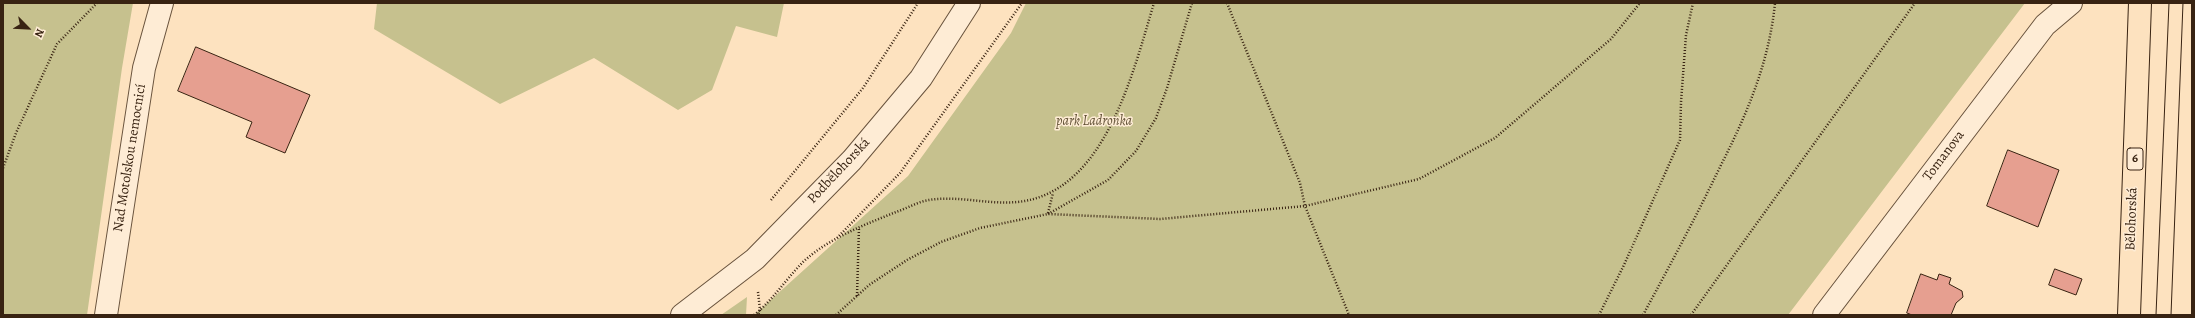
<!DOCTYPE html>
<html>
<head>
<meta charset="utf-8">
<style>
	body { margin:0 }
	#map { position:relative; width:2195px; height:318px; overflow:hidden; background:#fde2bf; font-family:Alegreya,serif }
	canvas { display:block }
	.frame { position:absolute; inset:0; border:4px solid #382312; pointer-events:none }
	.north { position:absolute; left:8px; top:8px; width:40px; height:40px; -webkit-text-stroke:3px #feecd5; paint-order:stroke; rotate:114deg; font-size:11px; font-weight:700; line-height:16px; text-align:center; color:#382312 }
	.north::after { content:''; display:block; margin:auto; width:14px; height:18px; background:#382312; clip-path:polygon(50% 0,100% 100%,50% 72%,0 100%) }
</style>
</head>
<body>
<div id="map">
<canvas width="2195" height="318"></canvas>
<div class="frame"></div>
<div class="north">N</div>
</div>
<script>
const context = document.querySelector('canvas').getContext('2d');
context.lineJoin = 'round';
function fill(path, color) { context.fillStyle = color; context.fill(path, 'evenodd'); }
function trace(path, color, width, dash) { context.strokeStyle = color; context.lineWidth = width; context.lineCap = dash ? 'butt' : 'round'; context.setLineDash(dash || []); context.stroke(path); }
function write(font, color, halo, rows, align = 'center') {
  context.font = font + ' Alegreya,serif'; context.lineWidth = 3; context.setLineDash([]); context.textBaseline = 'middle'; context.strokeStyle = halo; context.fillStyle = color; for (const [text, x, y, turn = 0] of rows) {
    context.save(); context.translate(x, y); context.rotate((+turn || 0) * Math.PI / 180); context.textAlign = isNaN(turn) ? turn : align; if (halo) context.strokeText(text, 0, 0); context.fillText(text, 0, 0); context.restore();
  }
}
const green = new Path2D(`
	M3,3H133L122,68L87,315H3Z
	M377,3H784L777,37L736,26L712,90L678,110L594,58L500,104L374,29Z
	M1026,3H2025L1788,315H754L908,176L1011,33Z
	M747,297L746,315H721Z`);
const building = new Path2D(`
	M196,47L310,95L285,153L246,137L252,122L178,91Z
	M2008,150L2059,170L2038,227L1987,206Z
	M2055,269L2082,279L2076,295L2049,285Z
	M1921,274L1937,280L1939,274L1951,278L1949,284L1962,291L1963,297L1956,303L1951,315H1912L1907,313Z`);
const path = new Path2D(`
	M1227,3L1300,183L1305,206L1349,315
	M3,168L16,133L57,44L97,3
	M771,200L863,88L918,3
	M1048,213L1053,193
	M1048,214L1108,180L1136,151L1156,118L1167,88L1192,3
	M837,238L900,173L1022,3
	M758,292L760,310L758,315
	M857,296L859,227
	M754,315C773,300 786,279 803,262C829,238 864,225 896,212C905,209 914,204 924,201C954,194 986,205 1017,202C1105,194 1133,72 1154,3
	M836,315L869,285L907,260L941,242L980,228L1048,214L1160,219L1305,206L1419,179L1495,138L1611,39L1640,3
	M1599,315L1624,265L1680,140L1681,102L1686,35L1693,3
	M1643,315C1669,267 1695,219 1719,169C1746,116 1769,64 1775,3
	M1691,315L1915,3`);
const minor = new Path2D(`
	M106,315L144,68L162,3`);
const tertiary = new Path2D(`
	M682,315L755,259L852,160L921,78L969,3
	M1824,315L2045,25L2071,3`);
const primary = new Path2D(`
	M2129,315L2140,3`);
const tram = new Path2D(`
	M2156,315L2169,3
	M2171,315L2183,3`);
const shields = [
	[2135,159,16]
];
const shieldNames = [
	["6",2135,159]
];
const parkNames = [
	["park Ladronka",1094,122]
];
const streetNames = [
	["Tomanova",1944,156,-53],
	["Nad Motolskou nemocnicí",130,158,-81],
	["Podbělohorská",839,171,-47],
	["Bělohorská",2132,219,-88]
];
fill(green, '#c6c18e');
fill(building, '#e69f90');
trace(building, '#382312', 1);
trace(minor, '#69533d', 24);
trace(tertiary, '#69533d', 24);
trace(primary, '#382312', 24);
trace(path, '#382312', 2.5, [1, 2]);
trace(minor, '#feecd5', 22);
trace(tertiary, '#feecd5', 22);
trace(primary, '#fde2bf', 22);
trace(tram, '#382312', 1);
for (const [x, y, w] of shields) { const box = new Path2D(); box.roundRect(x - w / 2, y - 11, w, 22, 3); context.fillStyle = '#feecd5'; context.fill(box); trace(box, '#382312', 1); }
write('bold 13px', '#382312', null, shieldNames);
write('italic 14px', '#635237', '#feecd5', parkNames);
write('14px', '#382312', '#feecd5', streetNames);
</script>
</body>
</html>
